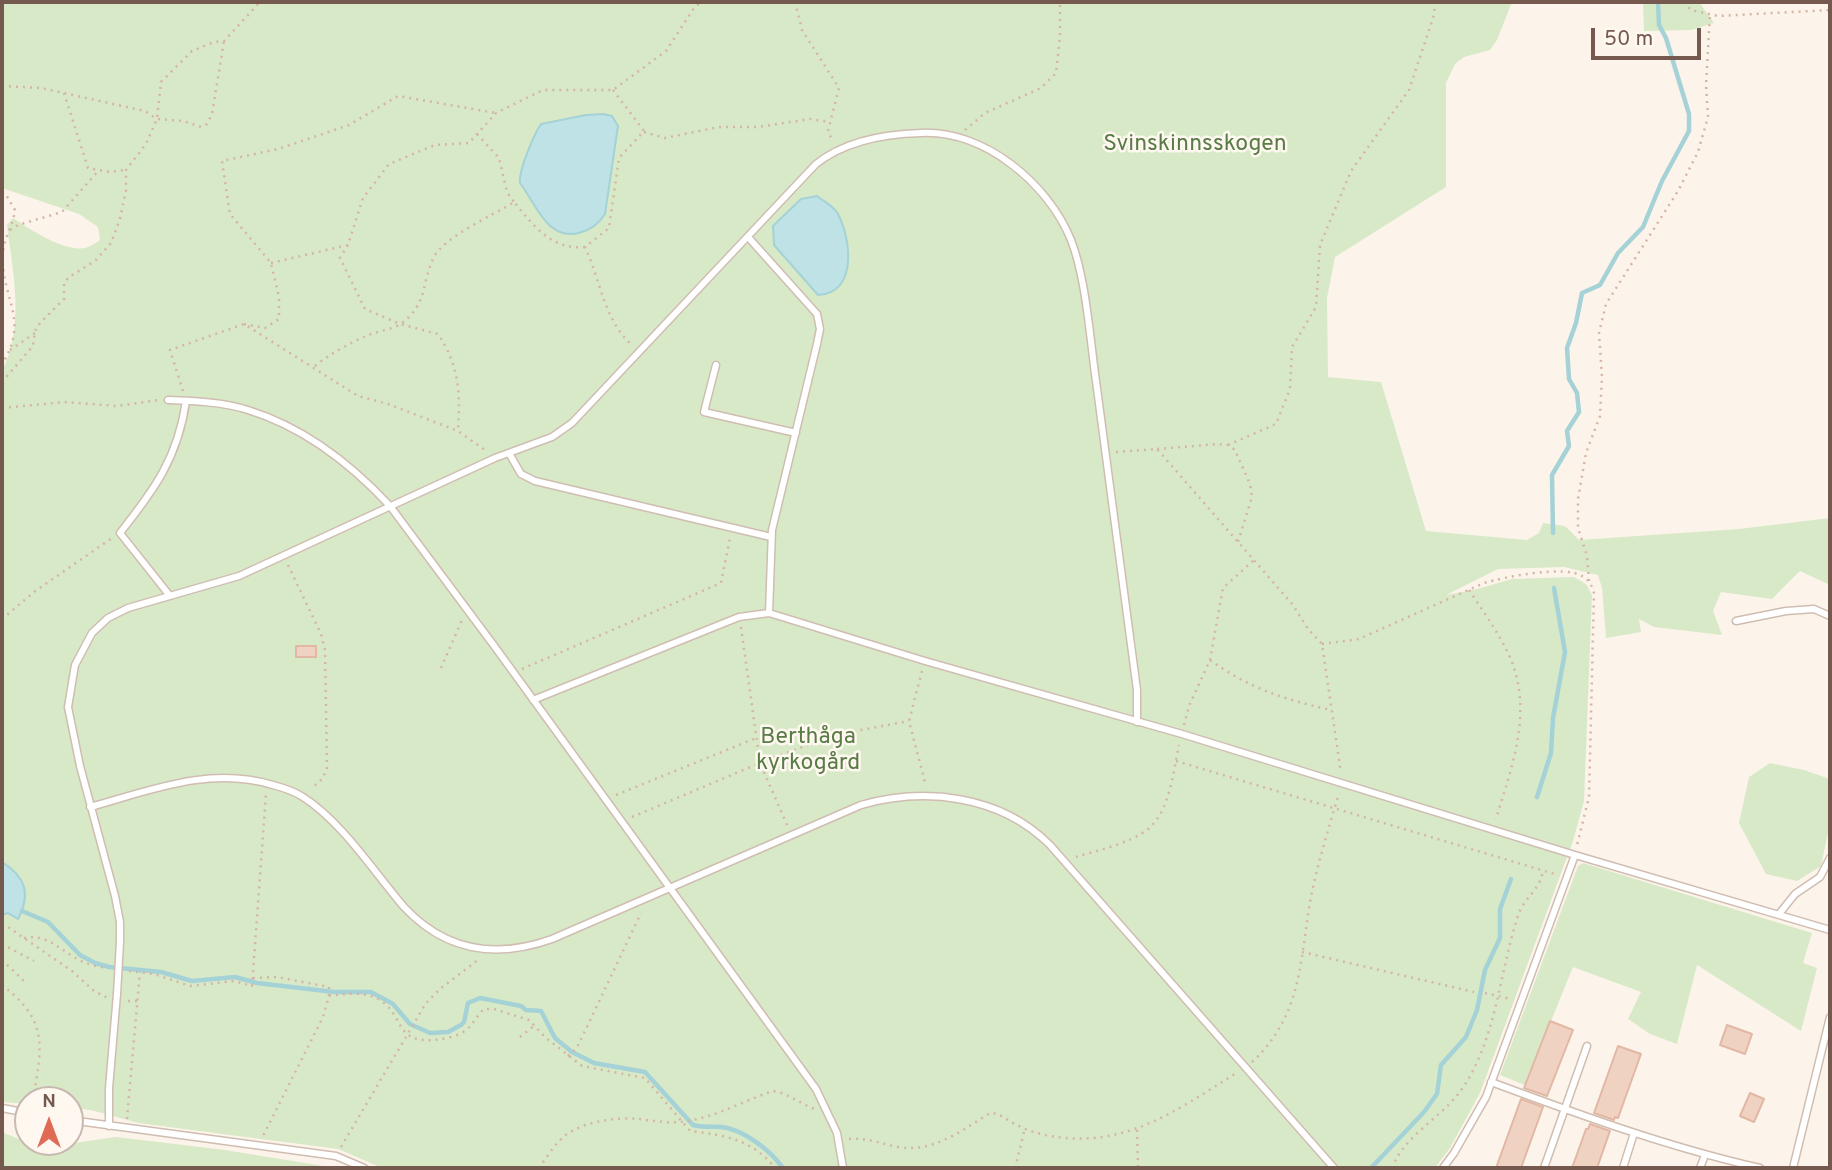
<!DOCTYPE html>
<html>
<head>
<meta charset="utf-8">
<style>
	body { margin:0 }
	#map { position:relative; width:1832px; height:1170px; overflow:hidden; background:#fcf4ea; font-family:Overpass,sans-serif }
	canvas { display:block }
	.frame { position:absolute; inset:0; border:4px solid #76594e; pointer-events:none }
	.north { position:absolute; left:14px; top:1086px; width:70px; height:70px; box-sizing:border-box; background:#fef8f0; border:2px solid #c8b8af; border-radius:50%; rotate:0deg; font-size:19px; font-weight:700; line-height:28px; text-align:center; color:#76594e }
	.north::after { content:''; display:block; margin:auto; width:24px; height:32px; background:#df6b55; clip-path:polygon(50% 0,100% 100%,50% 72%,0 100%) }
	.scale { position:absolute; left:1591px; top:28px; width:110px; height:32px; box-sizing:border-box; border:4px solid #76594e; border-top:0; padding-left:9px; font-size:21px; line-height:24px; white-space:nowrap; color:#76594e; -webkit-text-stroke:5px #fef8f0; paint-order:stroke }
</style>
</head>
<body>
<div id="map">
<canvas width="1832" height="1170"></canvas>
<div class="frame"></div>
<div class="north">N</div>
<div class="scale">50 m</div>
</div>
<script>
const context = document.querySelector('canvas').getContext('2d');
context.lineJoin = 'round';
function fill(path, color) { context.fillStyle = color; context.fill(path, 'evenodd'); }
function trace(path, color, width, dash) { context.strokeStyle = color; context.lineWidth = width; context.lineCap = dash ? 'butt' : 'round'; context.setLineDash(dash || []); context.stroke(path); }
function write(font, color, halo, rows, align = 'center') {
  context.font = font + ' Overpass,sans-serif'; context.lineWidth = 5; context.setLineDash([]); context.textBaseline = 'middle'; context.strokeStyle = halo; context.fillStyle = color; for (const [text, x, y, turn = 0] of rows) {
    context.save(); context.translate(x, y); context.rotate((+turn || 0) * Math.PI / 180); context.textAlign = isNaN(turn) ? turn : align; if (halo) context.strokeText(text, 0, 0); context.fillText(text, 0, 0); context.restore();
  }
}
const green = new Path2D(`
	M2,2H1512L1497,40L1490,50L1464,57L1455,64L1446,83V187L1335,257L1327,298L1328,377L1381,382L1426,531L1527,540L1539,533L1543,523L1565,526L1579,540L1739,529L1830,518V585L1800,571L1772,599L1721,592L1713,611L1722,635L1654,627L1639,619L1641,632L1606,638L1602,588L1598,575L1564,567L1498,569L1446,595L1477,589L1512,579L1574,577L1586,584L1592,595L1584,801L1573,841L1480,1093L1450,1148L1435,1168H382L338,1149L138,1123L91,1110L70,1108V1100H28V1104L2,1102V371C25,326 13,274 7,225L13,218C29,229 64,252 85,248C90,247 96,243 100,240L98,227L79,214L2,188Z
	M1643,2H1699L1714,23L1691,30L1644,31Z
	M1770,763L1804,770L1830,779V823L1821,866L1797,881L1766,874L1739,823L1749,777Z
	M1583,863L1812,933L1803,963L1817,968L1801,1031L1697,965L1677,1044L1650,1034L1628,1019L1641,992L1573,967L1525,1085L1500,1075L1578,866Z
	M2,1132L40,1148L116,1137L225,1150L336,1168H2Z`);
const water = new Path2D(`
	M603,114L612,116L618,126L605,214C599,224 590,230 579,233C547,241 536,204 520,183C518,172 534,134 541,124L586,115Z
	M817,196C823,201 834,206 838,214C851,239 858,293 818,295L774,245L773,226L801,199Z
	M2,862C26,877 31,894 18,919L8,913L2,915Z`);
const stream = new Path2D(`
	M1553,533L1552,475L1569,446L1567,431L1579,412L1577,393L1569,379L1567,348L1576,323L1582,293L1600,285L1618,253L1643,227L1662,181L1689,131V114L1666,38L1659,25L1658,2
	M1537,797L1551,753L1553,718L1565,652L1554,588
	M22,911L48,922L80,955L95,963L109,967L161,972L192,981L235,977L257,983L334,992H371L393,1004L410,1024L430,1033L448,1032L461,1025L464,1022L468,1003L480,998L521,1006L526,1010L541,1011L555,1038L572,1052L594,1063L645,1072L693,1125C703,1128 712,1126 722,1127C744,1130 770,1150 783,1168
	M1371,1168L1424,1112L1437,1094L1441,1065L1466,1037L1477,1010L1485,970L1500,938V909L1511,879`);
const building = new Path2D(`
	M296,646H316V657H296Z
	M1550,1021L1573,1030L1547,1096L1524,1088Z
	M1727,1025L1752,1034L1745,1054L1720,1045Z
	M1618,1046L1641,1054L1618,1118L1615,1117L1614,1120L1594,1113Z
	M1750,1093L1764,1099L1754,1122L1740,1116Z
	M1521,1099L1543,1107L1521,1168H1496Z
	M1590,1124L1610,1131L1597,1168H1572L1586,1129H1588Z`);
const path = new Path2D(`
	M795,2L802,30L839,88L828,131L833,142
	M1684,2L1691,10L1718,16L1830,10
	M2,86L41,88L145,111L157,119L183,121L201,127L207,124L212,114L224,41
	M613,90L644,131L619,158L609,228L585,247C600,279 604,320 631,344
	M64,93L88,168L109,172L126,170
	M965,130L985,113L1041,88L1056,73L1060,37V2
	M644,132L665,138L719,127H758L810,119L830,122
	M477,134L499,158L507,192L514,202
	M2,192L5,193L15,210C13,226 4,238 3,253C0,298 31,319 2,364
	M10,230L18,225L62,212L99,170
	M348,245L340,258L365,309L400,324L438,334C460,367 460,393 458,431
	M271,263L348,245L363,198L389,164L435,145L469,143L496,113L543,90H613L666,51L694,8L701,2
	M244,324L265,328L279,319V297L271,263L230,214L222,161L278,149L349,125L398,96L496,113
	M10,350L35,333
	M315,366C330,354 348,344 366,336C377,331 392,330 402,323C429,302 421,282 434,257C445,236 494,215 514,202C534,226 551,250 585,247
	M2,382L33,346L35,331L40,323L64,299V283L69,277L95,261L111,243L120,219L126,190V170L146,144L157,119L161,82L192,51L214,42L224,41L260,2
	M183,391L170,350L244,324L358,396L388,404L458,431L485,450
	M2,408L65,402L117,406L159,400
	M1228,445L1276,424L1290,389L1292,347L1316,307L1320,245L1351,171L1409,90L1434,15L1435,2
	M1157,449L1218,444L1228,445L1235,450L1250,484L1252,497L1238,542
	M1116,452L1157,449L1293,605L1308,629L1322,644L1341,773
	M288,565L321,634L325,650L327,769L322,779L311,789
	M1589,581L1587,556L1578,528V499L1586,453L1600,416L1602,377L1599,333L1606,304L1678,191L1698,152L1708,117L1706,85L1710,14
	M1469,590C1483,611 1498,632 1509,655C1534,710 1512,766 1496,819
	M2,619L34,592L112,538
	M741,627L760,763L788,827
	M1322,644L1359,639L1484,583C1504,577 1565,565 1582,576C1589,579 1592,586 1594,593L1589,797L1577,845
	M1210,660C1251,689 1283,699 1331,710
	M441,668L462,620
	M522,669L721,583L730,538
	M922,671L909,721L926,786
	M1184,725L1189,706L1210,660L1223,588L1254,560
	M1176,761L1558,875
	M616,795L756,738
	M632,817L760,763L834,735L909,721
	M1076,857C1098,850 1128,844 1147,830C1170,812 1173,772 1179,745
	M2,926L5,925L72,971L94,991L108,998
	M24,938C47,933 61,951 81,961C89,965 99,967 108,968
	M2,944L34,961
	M1302,952L1474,992
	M2,960L24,981
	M129,971L154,974L190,986L234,981L252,986L266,794
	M253,978L277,977L329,987V996L323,1017L263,1136
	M2,985C49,1021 42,1046 33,1100
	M1485,993L1511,999
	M329,996C345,994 363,991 378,999C406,1014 392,1047 441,1039C449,1038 460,1035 466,1030C474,1024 477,1015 484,1009H494L529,1020L546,1038L582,1066L645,1078L690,1131C724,1135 752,1139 775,1168
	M128,1001H137
	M520,1037L535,1025
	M568,1056L576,1049L585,1031L641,913
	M1252,1062C1306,1012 1299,953 1313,887C1320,856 1330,824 1339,793
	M127,1119L140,972
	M1137,1130L1138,1168
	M849,1139C866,1137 881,1144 898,1147C933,1153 961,1131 990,1113C1001,1113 1009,1122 1019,1126C1027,1130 1036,1133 1045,1135C1123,1151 1175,1111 1238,1072
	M341,1147L426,1003L441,988L478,960
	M539,1168C547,1157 555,1143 566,1135C585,1121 616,1117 639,1119C655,1121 671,1124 687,1121C716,1117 745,1100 773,1091C788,1093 800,1104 815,1109
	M1015,1168L1025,1128
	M1392,1168C1405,1134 1442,1118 1462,1089C1497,1038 1499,973 1518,916C1523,898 1541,890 1543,870`);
const lane = new Path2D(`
	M748,237L817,314L820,329L817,344L772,530L769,613
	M716,365L704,412L796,433
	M168,400C195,401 223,402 248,410C303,427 352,465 390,506L495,647L816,1089L837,1133L843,1168
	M509,453L521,474L535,481L771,537
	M170,596L120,533C154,490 178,458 186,401
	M1736,621L1786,611L1814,609L1830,616
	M533,700L739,617L769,613L925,661L1182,734L1575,855L1830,930
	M90,807C152,790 209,766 273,785C284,788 294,791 303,797C342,822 374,872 404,907C445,951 496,959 552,939L861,805C925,787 1000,795 1050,845L1334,1168
	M1779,914L1795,894L1820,877L1830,858
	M120,942V922L115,896L80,766L68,707L75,665L92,633L108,618L128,608L239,576L495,458L552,437L572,423L816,164C845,141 884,134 921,133C984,130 1048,183 1071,240C1086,278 1090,339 1096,381C1110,484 1123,587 1137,690V722
	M1491,1082C1580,1115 1668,1147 1760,1168
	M2,1108L28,1113
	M70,1120L336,1156L364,1168
	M109,1126V1088L117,994
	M1443,1168L1454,1153L1486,1097L1575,855
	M1544,1168L1587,1046
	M1623,1168L1634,1133
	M1700,1168L1705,1155
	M1793,1168L1830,1017`);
const laneBridge = new Path2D(`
	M117,994L120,942`);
const parkNames = [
	["Svinskinnsskogen",1195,145],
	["Berthåga",808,738],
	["kyrkogård",808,764]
];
fill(green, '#d8e9c8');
fill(water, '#bee2e5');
trace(water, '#a5d2d6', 2);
trace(stream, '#a5d2d6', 4.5);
fill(building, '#f0d2c2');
trace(building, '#e2b7a4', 2);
trace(lane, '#d0bdb2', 9);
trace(path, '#d5b5a5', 2.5, [2, 5]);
trace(lane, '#fff', 6);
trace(laneBridge, '#d0bdb2', 9, []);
trace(laneBridge, '#fff', 6);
write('23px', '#597b46', '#fef8f0', parkNames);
</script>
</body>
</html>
